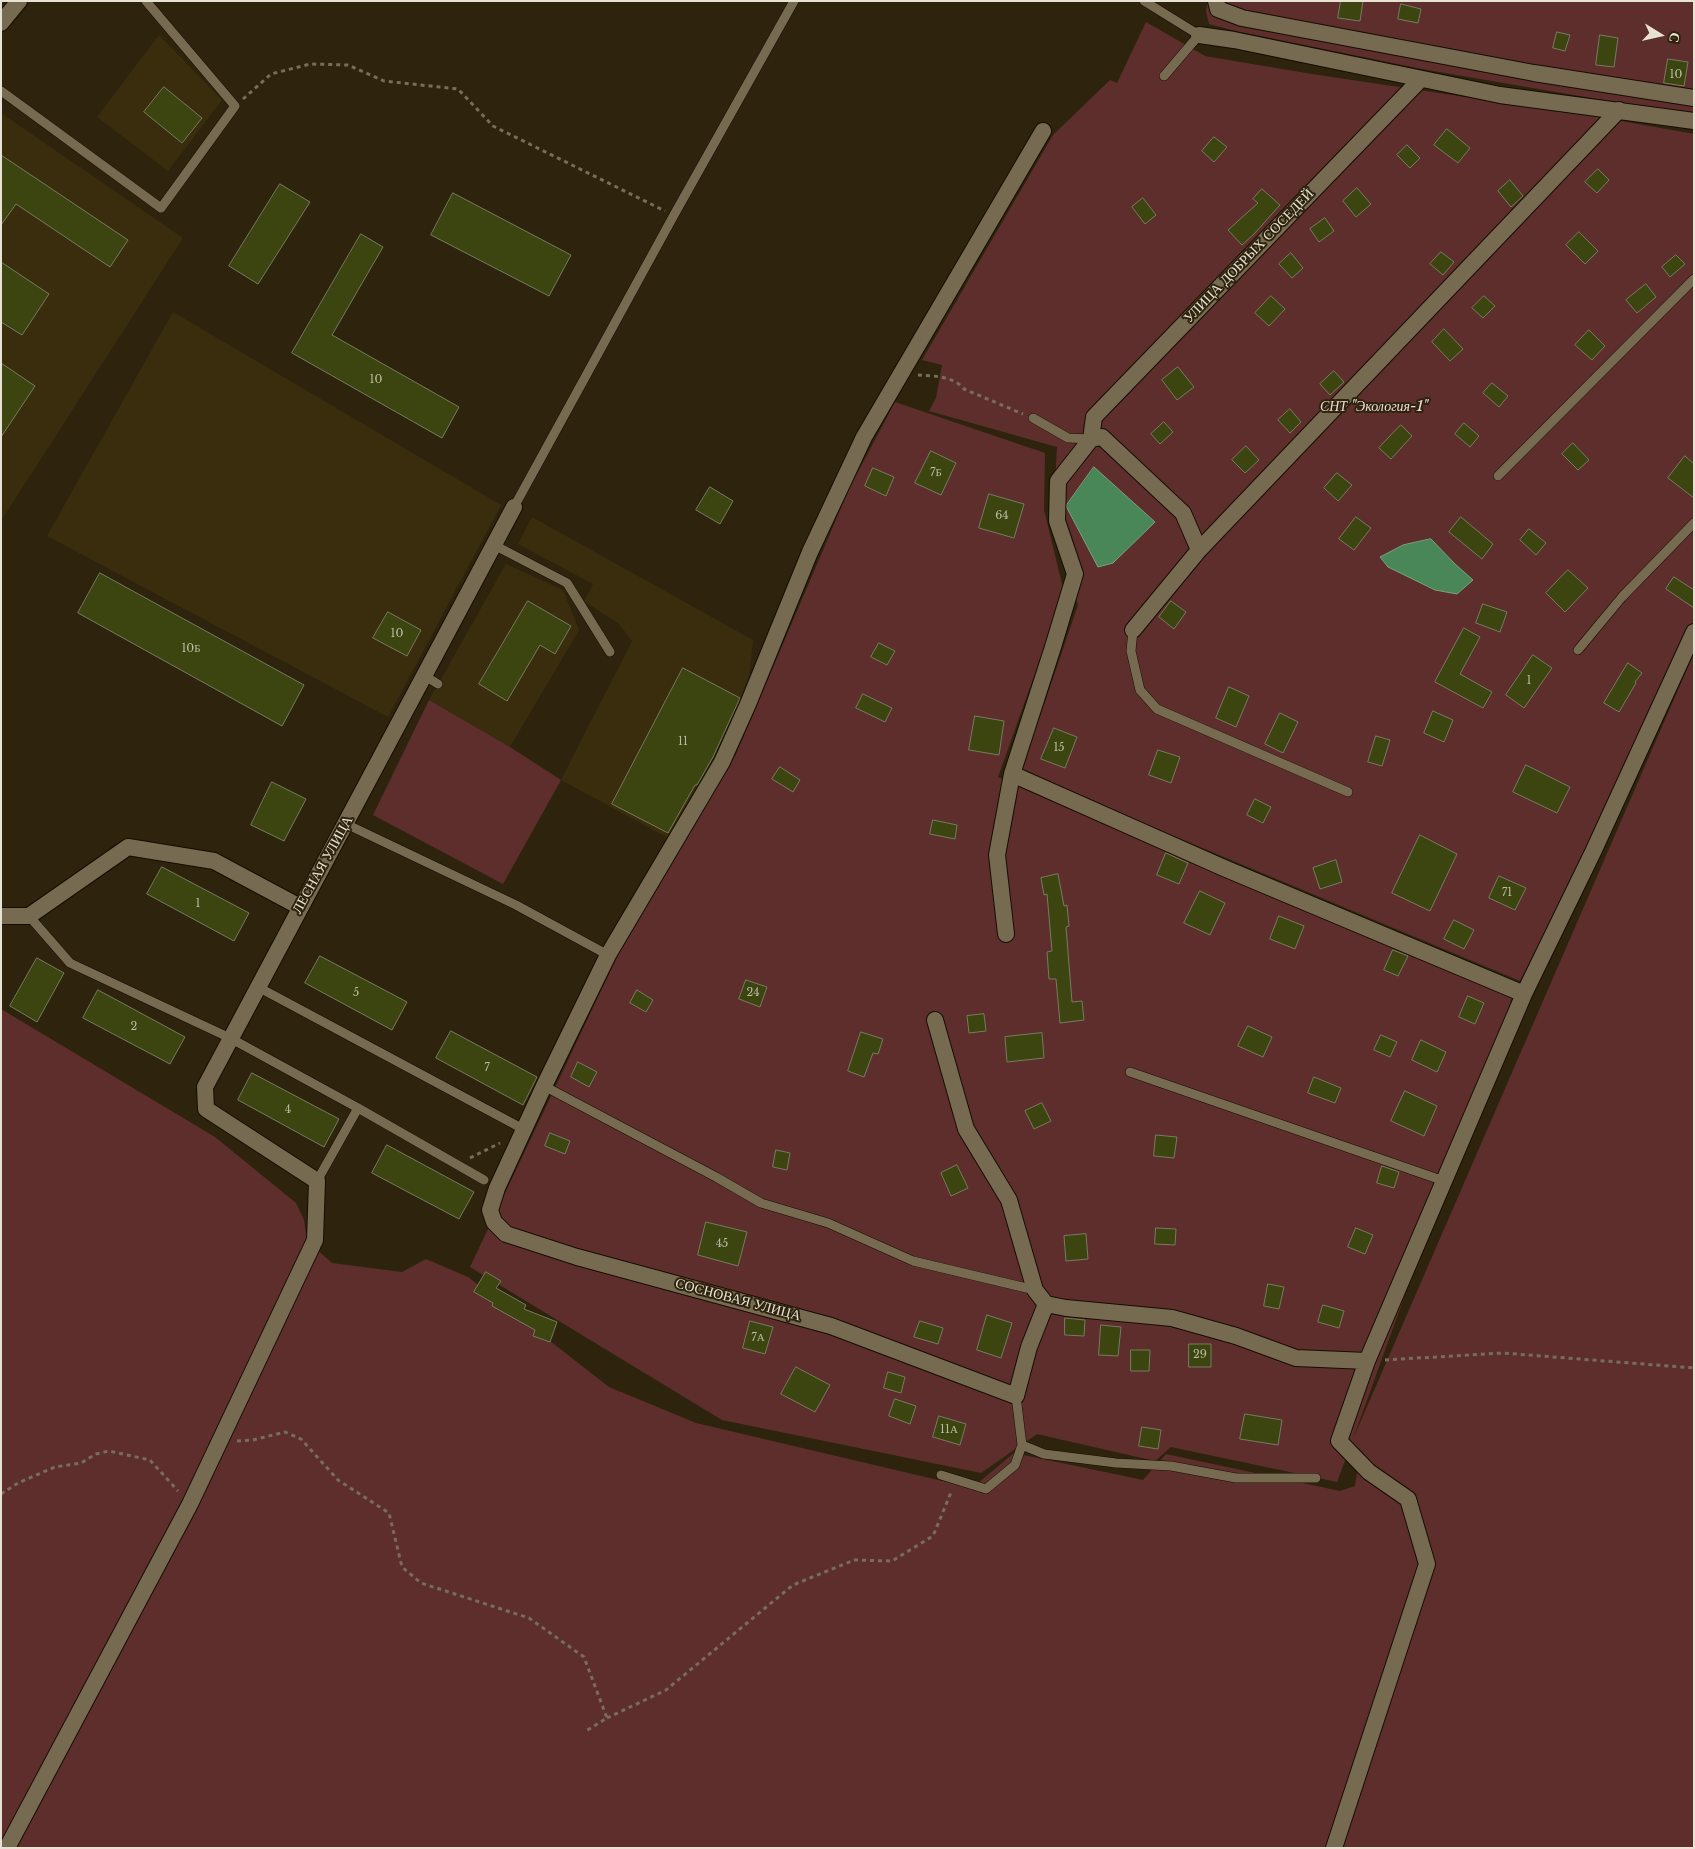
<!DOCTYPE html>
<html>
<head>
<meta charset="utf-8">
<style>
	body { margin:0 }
	#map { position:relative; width:1695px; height:1849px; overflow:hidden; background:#2e240d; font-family:"Libre Baskerville",serif }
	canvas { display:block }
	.frame { position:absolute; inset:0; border:2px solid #e8e2d4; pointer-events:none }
	.north { position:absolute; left:1635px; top:10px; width:50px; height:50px; -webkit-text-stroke:4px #2e240d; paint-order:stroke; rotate:100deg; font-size:14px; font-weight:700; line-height:20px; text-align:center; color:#e8e2d4 }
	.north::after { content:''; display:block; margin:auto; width:18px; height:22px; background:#e8e2d4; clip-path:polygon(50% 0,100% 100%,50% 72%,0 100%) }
</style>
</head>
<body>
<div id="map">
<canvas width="1695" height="1849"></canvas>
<div class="frame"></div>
<div class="north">С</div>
</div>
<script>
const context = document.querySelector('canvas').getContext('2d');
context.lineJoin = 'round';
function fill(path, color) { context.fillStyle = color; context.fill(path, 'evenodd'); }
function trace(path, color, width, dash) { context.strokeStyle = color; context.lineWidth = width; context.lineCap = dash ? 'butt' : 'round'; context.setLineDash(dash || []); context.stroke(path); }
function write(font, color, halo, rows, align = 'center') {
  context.font = font + ' "Libre Baskerville",serif'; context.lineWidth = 4; context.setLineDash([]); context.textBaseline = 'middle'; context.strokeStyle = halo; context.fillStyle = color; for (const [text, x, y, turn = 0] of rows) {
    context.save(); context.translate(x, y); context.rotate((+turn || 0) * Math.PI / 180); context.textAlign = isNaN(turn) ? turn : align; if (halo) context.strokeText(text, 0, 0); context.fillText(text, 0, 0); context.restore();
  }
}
const built = new Path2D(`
	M159,35L222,100L168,171L97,117Z
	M1,113L183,238L1,521Z
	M173,312L501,505L388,717L47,536Z
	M532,517L753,640L747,698L672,840L561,780L632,641L619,624L584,601L593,584L518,544Z
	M506,564L563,590L579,630L510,747L429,700Z`);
const green = new Path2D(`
	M1208,1H1694V113L1597,99L1422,69L1236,31L1209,24L1206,11Z
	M1146,22L1205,56L1312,74L1599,117L1694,134V643L1520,981L1021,772L1078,605L1053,524L1057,447L929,411L936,398L942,365L922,360L1053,135L1110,80L1117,83Z
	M895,402L1045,453L1044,510L1064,592L998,777L1512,998L1353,1439L1694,653V1848H1V1009L215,1137L296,1203L304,1220L307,1241L332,1263L402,1272L426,1259L468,1277L609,1387L696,1423L972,1488L1014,1453L1143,1480L1166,1454L1340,1491L1355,1486L1359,1459L1352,1442L1337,1482L1171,1447L1155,1461L1037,1434L981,1473L722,1420L470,1267L626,938L736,754L850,487Z
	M429,700L510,747L561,780L503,884L373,815Z`);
const water = new Path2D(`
	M1094,467L1155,522L1113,563L1098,567L1066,506Z
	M1431,539L1455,564L1473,580L1457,594L1435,590L1388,567L1380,557L1403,545Z`);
const building = new Path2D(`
	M1341,1H1363L1360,21L1338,18Z
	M1401,4L1421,9L1418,23L1398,19Z
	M1557,32L1570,35L1565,51L1553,48Z
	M1600,35L1618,38L1614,67L1596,65Z
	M1668,59L1688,62L1684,86L1664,83Z
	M164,87L202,118L182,143L144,112Z
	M1447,129L1470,148L1458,163L1434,145Z
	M1214,137L1227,147L1214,162L1202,151Z
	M1407,145L1420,158L1410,168L1397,155Z
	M1,155L128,240L110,267L16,204L1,225Z
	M1598,169L1609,180L1597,193L1585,182Z
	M1510,180L1523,196L1511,207L1498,191Z
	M280,184L310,202L258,284L229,266Z
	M1357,188L1371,204L1356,217L1343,201Z
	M1262,189L1280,205L1254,234L1242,245L1228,230L1258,203L1253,199Z
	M453,193L571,255L549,296L431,235Z
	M1143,198L1156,215L1145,224L1132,207Z
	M1325,218L1334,231L1319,242L1310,229Z
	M1579,232L1598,251L1585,264L1566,245Z
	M361,234L383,247L332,335L459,407L442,438L292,353Z
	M1441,252L1454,262L1443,275L1430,264Z
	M1291,253L1303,268L1292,278L1279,264Z
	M1676,255L1685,264L1670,277L1662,267Z
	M1,262L49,294L22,335L1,322Z
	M1646,284L1656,297L1637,313L1626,300Z
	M1271,296L1285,309L1269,326L1255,313Z
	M1484,296L1495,306L1483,318L1472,308Z
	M1444,329L1463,349L1450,361L1432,342Z
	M1589,330L1605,346L1592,360L1575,345Z
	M1,363L35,386L1,437Z
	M1178,367L1194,387L1177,400L1162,380Z
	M1334,371L1344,382L1330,395L1320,384Z
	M1492,383L1508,396L1499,407L1483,393Z
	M1290,409L1301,422L1290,433L1278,420Z
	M1164,422L1173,432L1160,444L1151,434Z
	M1464,423L1479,436L1470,447L1455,434Z
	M1401,425L1412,436L1391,459L1379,448Z
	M1573,443L1589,460L1578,470L1562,454Z
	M1246,446L1259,460L1245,473L1232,460Z
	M931,451L956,463L941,495L915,483Z
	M1685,456L1694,464V498L1668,478Z
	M873,468L894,477L886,496L865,486Z
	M1337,473L1352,485L1338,501L1324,488Z
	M710,487L733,501L720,524L696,510Z
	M989,494L1024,504L1014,538L979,528Z
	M1356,517L1371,528L1354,550L1339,539Z
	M1461,517L1493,544L1482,559L1449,532Z
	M1529,529L1546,543L1536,555L1520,540Z
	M1568,570L1588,588L1565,612L1546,593Z
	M100,573L304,685L282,726L78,613Z
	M1674,577L1694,590V608L1666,589Z
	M528,601L571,626L555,654L540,645L507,701L479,684Z
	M1171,601L1186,612L1174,629L1159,617Z
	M1483,604L1507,612L1500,632L1476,623Z
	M388,612L421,630L407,656L373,638Z
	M1464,628L1480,637L1460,674L1492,692L1483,708L1435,682Z
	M879,643L895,651L887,665L871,657Z
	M1533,655L1552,668L1524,708L1506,695Z
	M1628,663L1642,673L1635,682L1636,683L1619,712L1604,703Z
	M683,668L740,698L713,757L697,785H695L668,833L612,804Z
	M1229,687L1249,696L1236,727L1216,718Z
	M863,694L892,708L885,722L856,708Z
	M1433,711L1453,720L1444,742L1424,733Z
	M1280,713L1298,722L1283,753L1265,744Z
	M975,716L1004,721L999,755L969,750Z
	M1054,728L1077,737L1065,768L1041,759Z
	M1376,736L1390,740L1382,766L1368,762Z
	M1158,750L1180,757L1171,783L1149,775Z
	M1526,765L1570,787L1557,813L1513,792Z
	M780,767L800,780L793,792L772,779Z
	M272,782L306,799L284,841L251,825Z
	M1255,799L1271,807L1263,823L1247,815Z
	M933,820L957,825L955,839L930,834Z
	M1420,835L1457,854L1430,911L1392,893Z
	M1166,853L1188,863L1179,884L1157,875Z
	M1336,860L1342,882L1320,889L1313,868Z
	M162,867L249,913L234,941L147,894Z
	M1058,874L1064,906L1067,905L1069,926L1066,927L1072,1002L1082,1001L1084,1020L1060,1023L1056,979H1049L1047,952L1052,951L1047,894L1044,895L1041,878Z
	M1499,876L1526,888L1515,910L1489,898Z
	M1200,891L1225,903L1210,935L1184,923Z
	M1279,916L1304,926L1295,949L1270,939Z
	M1454,920L1474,930L1464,949L1444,939Z
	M1393,950L1408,956L1398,976L1384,970Z
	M320,956L407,1002L392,1030L305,983Z
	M37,958L64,973L37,1022L10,1006Z
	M746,980L767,987L760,1007L739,999Z
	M98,990L185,1037L170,1064L83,1018Z
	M637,990L653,1000L646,1012L630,1003Z
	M1468,996L1484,1003L1475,1024L1459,1017Z
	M984,1014L986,1031L969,1033L967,1016Z
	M1248,1026L1272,1037L1263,1057L1238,1046Z
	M451,1031L537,1077L523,1105L436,1058Z
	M861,1032L883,1039L878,1054L873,1053L864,1077L848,1071Z
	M1042,1033L1044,1058L1007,1062L1005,1037Z
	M1381,1035L1397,1042L1390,1057L1374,1050Z
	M1421,1040L1446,1052L1437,1072L1412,1060Z
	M578,1062L597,1072L589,1087L571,1077Z
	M252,1073L339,1119L324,1147L238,1100Z
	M1314,1077L1341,1088L1335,1103L1308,1093Z
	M1405,1091L1437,1106L1424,1136L1391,1121Z
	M1042,1103L1051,1121L1034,1129L1025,1111Z
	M550,1133L570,1141L565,1154L545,1146Z
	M1156,1135L1177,1137L1174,1158L1154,1156Z
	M387,1145L474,1192L459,1219L372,1173Z
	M776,1150L790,1153L787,1170L773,1167Z
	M957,1165L968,1188L951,1196L941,1173Z
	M1382,1166L1399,1172L1394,1188L1377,1183Z
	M706,1222L747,1232L738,1266L698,1255Z
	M1156,1228L1176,1229L1175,1245L1155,1244Z
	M1356,1228L1373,1235L1365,1254L1348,1247Z
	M1086,1234L1088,1259L1066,1261L1064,1236Z
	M486,1272L501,1281L496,1288L526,1305L524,1309L557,1322L550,1342L533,1336L535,1330L492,1306L493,1303L474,1292Z
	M1268,1284L1284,1287L1279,1309L1264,1306Z
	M1323,1305L1344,1311L1339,1328L1318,1322Z
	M987,1315L1012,1323L1001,1358L977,1350Z
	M1065,1318L1085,1320L1084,1336L1065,1335Z
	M750,1321L773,1327L765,1354L743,1348Z
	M920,1321L943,1328L938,1344L914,1337Z
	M1101,1325L1121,1327L1118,1356L1099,1355Z
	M1189,1344H1211V1367H1189Z
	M1131,1350H1150L1149,1371H1131Z
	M796,1367L830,1385L815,1412L781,1394Z
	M888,1372L905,1377L901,1393L884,1388Z
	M895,1399L916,1406L910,1424L889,1416Z
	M1245,1414L1282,1420L1278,1445L1240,1439Z
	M939,1416L966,1424L960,1445L933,1437Z
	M1142,1427L1161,1430L1158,1449L1139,1446Z`);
const path = new Path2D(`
	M243,99L271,74L310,64L348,65L384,81L458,89L493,126L665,211
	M918,375C934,376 953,376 964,389L1023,414
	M470,1158L500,1143
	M1385,1360L1503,1353L1694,1368
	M237,1441L253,1440L285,1432L301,1439L338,1480L389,1513L402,1567L421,1583L529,1618L584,1657L607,1718L586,1731
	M1,1494L18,1483L55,1467L81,1463L96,1454L109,1451L150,1460L178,1491
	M607,1718L666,1690L793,1585L854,1560L892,1561L933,1536L952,1490`);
const lane = new Path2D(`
	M1144,1L1199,35L1164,76
	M1,91L161,208L235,106L146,1
	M1033,418L1068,438L1091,439
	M1498,476L1694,279
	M514,507L674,215L794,1
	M494,545L567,583L610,652
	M1133,630L1131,651L1140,690L1157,709L1348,792
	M1578,650L1622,597L1694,523
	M425,676L438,684
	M346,824L516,905L608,955
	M29,916L70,963L230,1038L358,1108
	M258,987L525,1130
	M1130,1072L1444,1181
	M544,1086L716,1177L761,1203L828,1223L913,1261L1035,1290
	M317,1181L358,1108L484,1180
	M1016,1396L1022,1445L1044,1454L1116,1463L1171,1466L1236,1478H1316
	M941,1475L986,1489L1015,1465L1022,1445`);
const street = new Path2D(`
	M1216,1L1218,9L1242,18L1534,73L1694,98
	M1,23L19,1
	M1199,35L1234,40L1500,95L1694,121
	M1043,131L864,437L810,552L748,704L722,762L608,955L544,1086L497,1188L490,1210L494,1222L506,1234L577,1257L831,1326L1016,1396L1029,1347L1046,1304L1066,1308L1172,1318L1236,1336L1296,1358L1367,1361
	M1091,439L1094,417L1420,80
	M1133,630L1199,550
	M1,916H29L128,847L214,861L300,907
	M1006,934L997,855L1012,774
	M1524,994L1224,868L1012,774L1053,647L1075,574L1057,521L1058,481L1091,439L1102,437L1183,513L1199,550L1619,110
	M935,1020L966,1129L1009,1200L1035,1290L1046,1304
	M7,1848L190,1504L315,1240L317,1181L206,1109L205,1087L514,507
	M1334,1848L1427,1564L1408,1499L1369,1472L1339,1441L1367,1361L1524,994L1593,852L1694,632`);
const numberNames = [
	["10",1676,75],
	["10",376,380],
	["7Б",936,473],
	["64",1002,516],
	["10",397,634],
	["10Б",191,649],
	["1",1529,681],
	["11",683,742],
	["15",1059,748],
	["71",1507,893],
	["1",198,904],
	["5",356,993],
	["24",753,993],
	["2",134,1027],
	["7",487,1068],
	["4",288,1110],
	["45",722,1244],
	["7А",758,1338],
	["29",1200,1355],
	["11А",949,1430]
];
const streetNames = [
	["УЛИЦА ДОБРЫХ СОСЕДЕЙ",1249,256,-46],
	["ЛЕСНАЯ УЛИЦА",323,865,-61],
	["СОСНОВАЯ УЛИЦА",738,1300,15]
];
const parkNames = [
	["СНТ \"Экология-1\"",1374,407]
];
fill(built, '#3a2d0e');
fill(green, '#5e2e2d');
fill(water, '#498658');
trace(water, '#79a27d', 1);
fill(building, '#3c450f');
trace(building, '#757b61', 1);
trace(lane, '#160d00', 10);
trace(street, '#160d00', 18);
trace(path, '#766e5a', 3, [4, 4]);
trace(lane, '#766a51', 9);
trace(street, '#766a51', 16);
write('11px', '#bdbba3', null, numberNames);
write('14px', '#e8e2d4', '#2e240d', streetNames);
write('italic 14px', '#f0d9d8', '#2e240d', parkNames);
</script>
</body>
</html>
